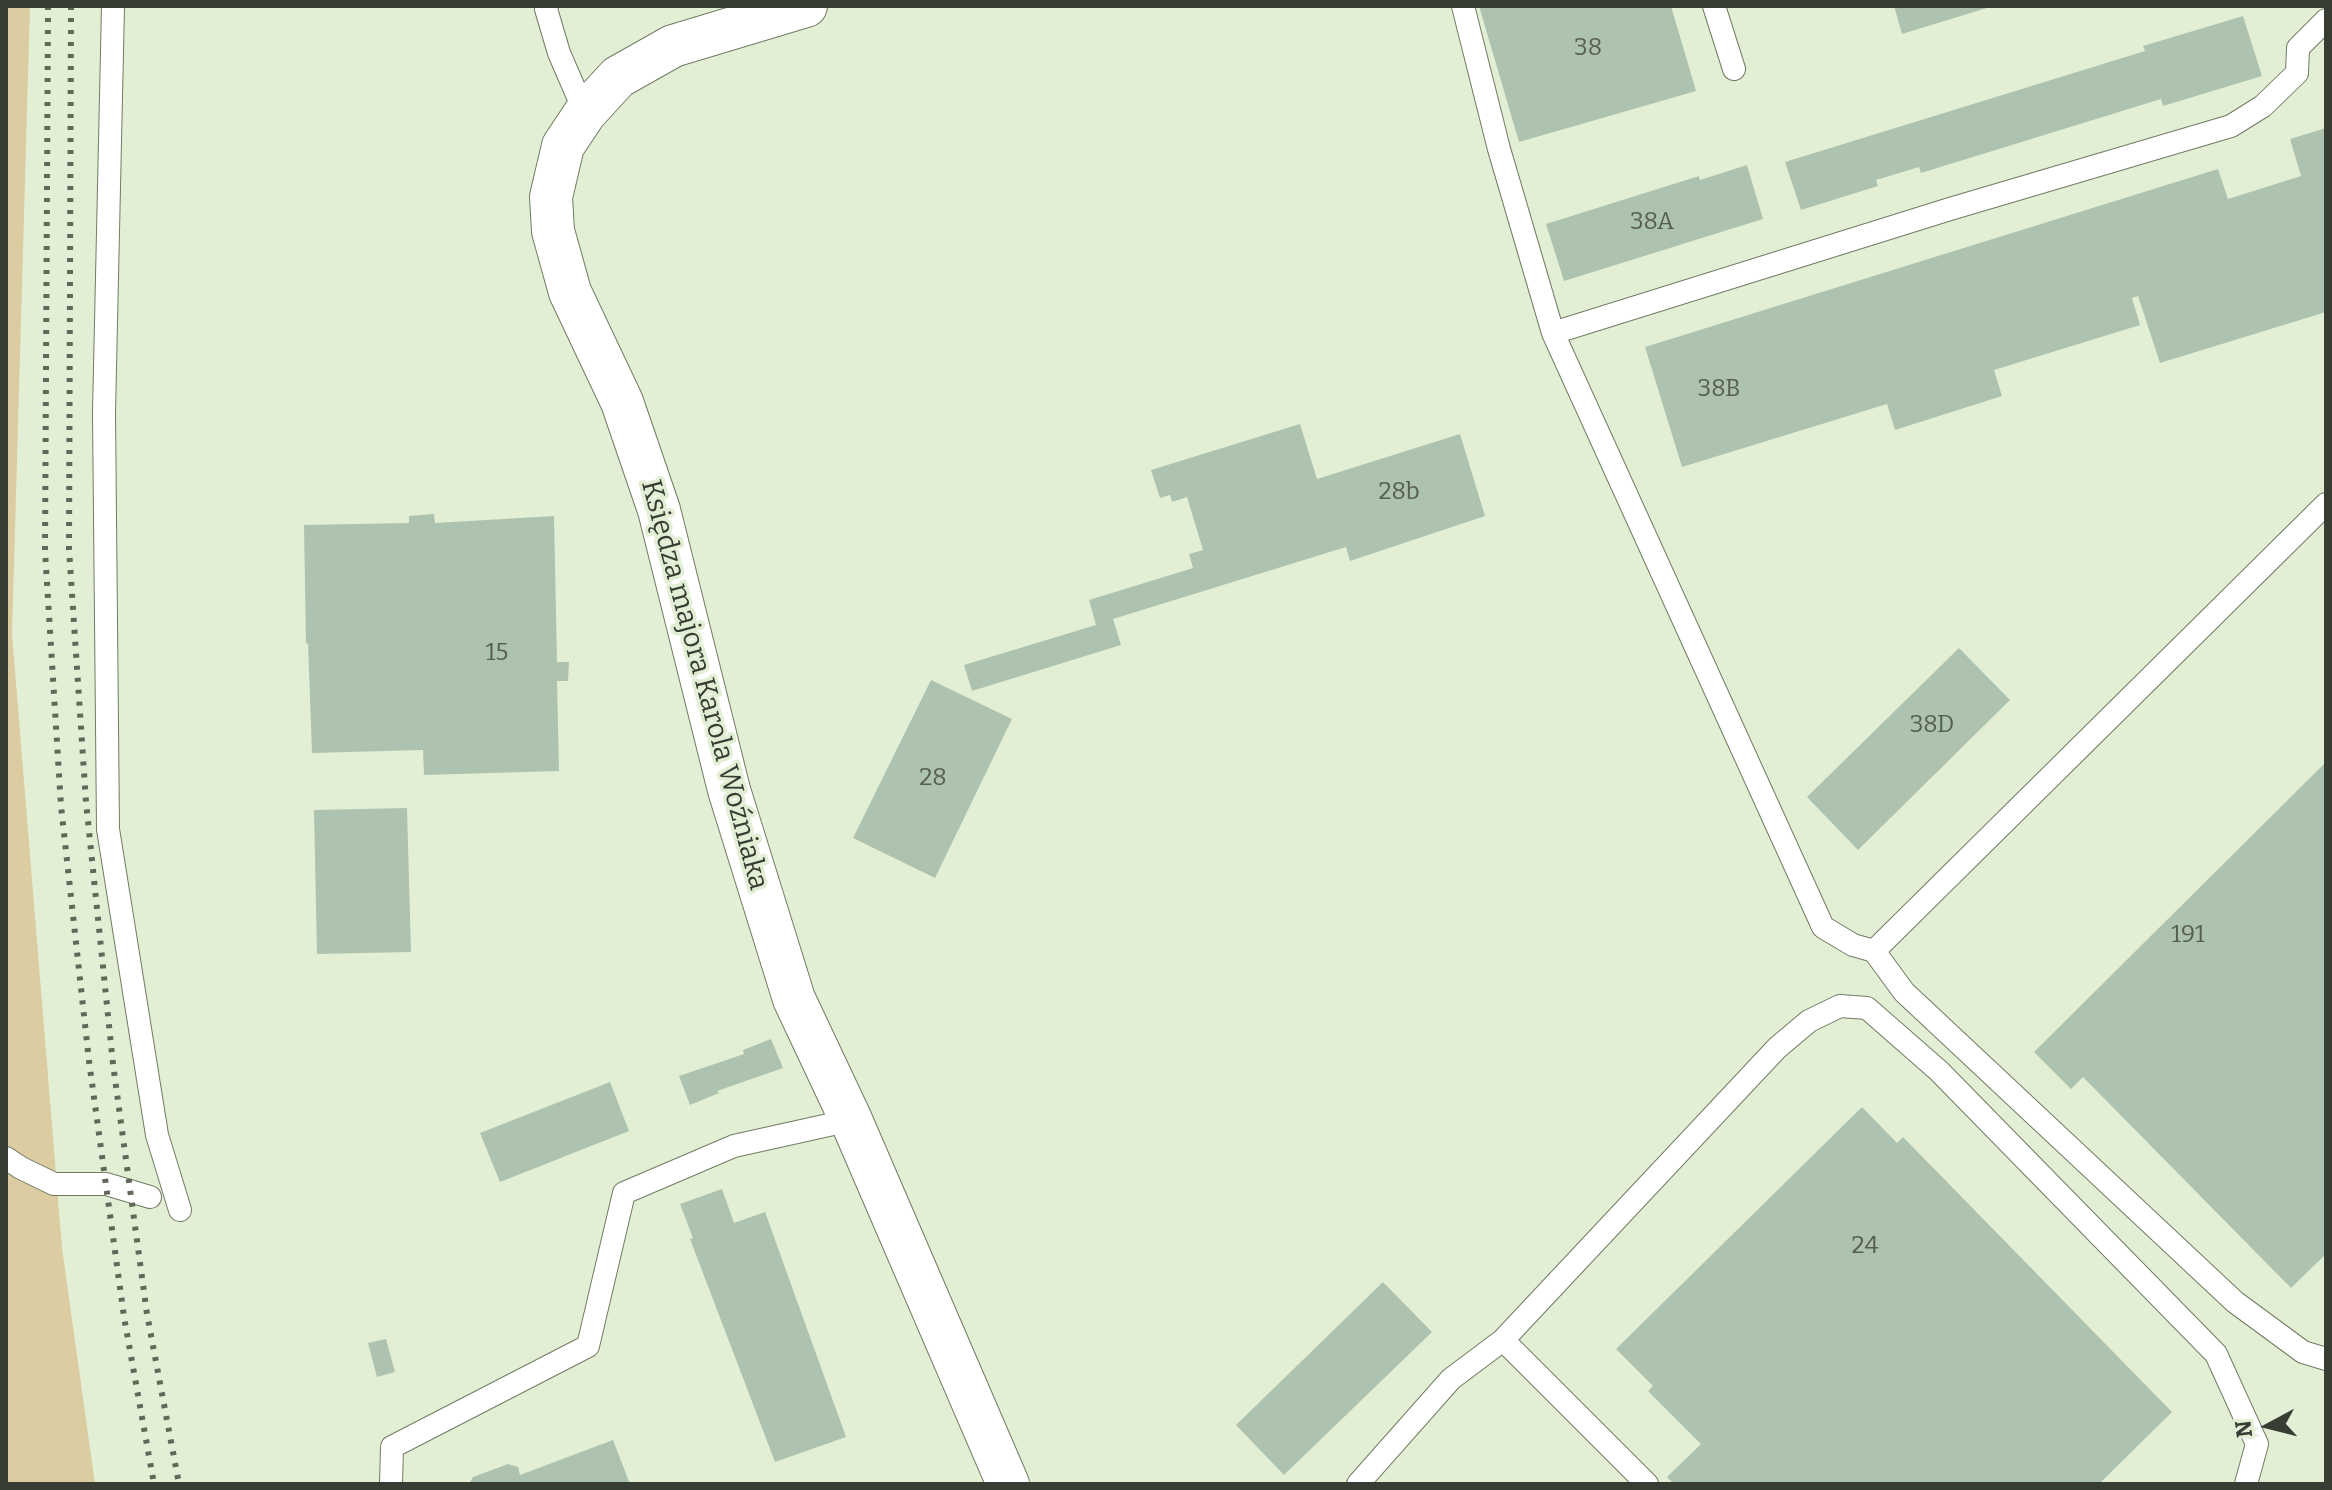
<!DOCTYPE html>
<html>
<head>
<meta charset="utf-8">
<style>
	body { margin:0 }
	#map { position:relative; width:2332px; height:1490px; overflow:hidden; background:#e3efd5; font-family:Bitter,serif }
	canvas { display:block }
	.frame { position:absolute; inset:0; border:8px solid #383d33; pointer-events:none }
	.north { position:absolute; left:2228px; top:1386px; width:80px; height:80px; -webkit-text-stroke:6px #e3efd5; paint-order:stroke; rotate:263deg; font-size:22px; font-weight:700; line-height:32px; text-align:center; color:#383d33 }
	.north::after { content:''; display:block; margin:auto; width:28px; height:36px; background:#383d33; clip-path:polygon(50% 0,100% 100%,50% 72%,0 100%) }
</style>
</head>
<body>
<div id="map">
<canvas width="2332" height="1490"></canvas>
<div class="frame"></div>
<div class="north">N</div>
</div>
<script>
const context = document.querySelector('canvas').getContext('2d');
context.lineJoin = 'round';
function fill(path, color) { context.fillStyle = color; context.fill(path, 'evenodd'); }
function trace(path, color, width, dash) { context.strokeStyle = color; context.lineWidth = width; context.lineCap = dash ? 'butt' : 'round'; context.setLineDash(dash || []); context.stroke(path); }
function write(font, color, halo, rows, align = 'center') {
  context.font = font + ' Bitter,serif'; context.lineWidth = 7; context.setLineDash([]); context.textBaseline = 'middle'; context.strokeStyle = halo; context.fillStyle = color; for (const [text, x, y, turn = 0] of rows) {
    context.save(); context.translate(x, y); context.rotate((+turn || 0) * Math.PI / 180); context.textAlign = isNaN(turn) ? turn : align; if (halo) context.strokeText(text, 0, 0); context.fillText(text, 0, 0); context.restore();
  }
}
const green = new Path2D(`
	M6,6H30L12,634L62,1248L95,1484H6Z`);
const building = new Path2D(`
	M1479,6H1671L1696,91L1519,142Z
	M1894,6H1990V7L1902,34Z
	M2243,16L2262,76L2163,106L2161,99L1921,173L1919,167L1876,180L1878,186L1801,210L1785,162L2145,51L2143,46Z
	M2326,128V312L2160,363L2138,296L2132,298L2140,325L1994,370L2002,396L1895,430L1887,404L1682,467L1645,347L2218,169L2228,199L2301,176L2290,139Z
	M1747,165L1763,219L1564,281L1546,224L1699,176L1700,180Z
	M1300,424L1317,479L1460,434L1485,516L1350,561L1346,547L1113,619L1121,645L972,691L964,665L1096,625L1089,600L1193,568L1189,554L1203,550L1187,497L1172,502L1170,495L1160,498L1151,470Z
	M432,514H434L435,523L554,516L557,662H569L568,681H557L559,771L424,775L423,750L312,753L308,643L306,644L304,525L409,523V516Z
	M1959,648L2010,700L1858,850L1807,797Z
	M931,680L1012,719L935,878L853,838Z
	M2326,762V1254L2291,1288L2083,1077L2071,1089L2034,1052Z
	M407,808L411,952L317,954L314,810Z
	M771,1039L783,1068L717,1091L719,1093L690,1105L679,1076L744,1054L743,1050Z
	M610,1082L629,1131L500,1182L480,1133Z
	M1862,1107L1897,1143L1903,1137L2172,1412L2099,1484H1674L1667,1477L1701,1444L1648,1391L1653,1386L1616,1349Z
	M722,1189L734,1223L765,1212L846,1437L775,1462L690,1239L693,1238L680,1204Z
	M1383,1282L1432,1332L1284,1475L1236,1425Z
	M386,1339L395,1372L377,1377L368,1343Z
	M613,1440L630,1484H469L473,1477L508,1464L518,1467L520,1475Z`);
const lane = new Path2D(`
	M113,6L104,413L108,829L157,1135L180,1210
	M547,6L546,9L559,53L585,113
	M1463,6L1499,149L1553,333L1823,927L1853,945L1874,951L1904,992L2235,1302L2303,1352L2326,1359
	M1714,6L1734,69
	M1553,333L1950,209L2231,126L2263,106L2297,73L2298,48L2326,20
	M1874,951L2326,504
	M6,1158L21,1168L54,1184H106L150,1197
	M1503,1340L1647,1484
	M391,1484L392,1447L588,1346L624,1193L734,1146L851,1120
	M1358,1484L1451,1379L1503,1340L1777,1048L1809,1021L1840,1006L1867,1008L1939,1071L2216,1354L2257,1444L2246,1484`);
const street = new Path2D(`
	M806,6L673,46L618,77L585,113L563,146L551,197L553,231L570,292L622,402L659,510L729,790L794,999L851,1120L1008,1484`);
const rail = new Path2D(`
	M48,6L45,551L61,806L89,1061L124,1317L154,1484
	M71,6L69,549L86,802L113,1064L147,1314L179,1484`);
const numberNames = [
	["38",1588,48],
	["38A",1652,222],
	["38B",1719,389],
	["28b",1399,492],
	["15",497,653],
	["38D",1932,725],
	["28",933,778],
	["191",2188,935],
	["24",1865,1246]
];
const streetNames = [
	["Księdza majora Karola Woźniaka",704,685,75]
];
fill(green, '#dbcca2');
fill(building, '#aec3af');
trace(lane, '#717b64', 24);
trace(street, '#717b64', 44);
trace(lane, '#fff', 22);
trace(street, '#fff', 42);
trace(rail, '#61685a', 6, [4, 8]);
write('24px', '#565e52', null, numberNames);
write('28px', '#383d33', '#e3efd5', streetNames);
</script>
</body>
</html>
